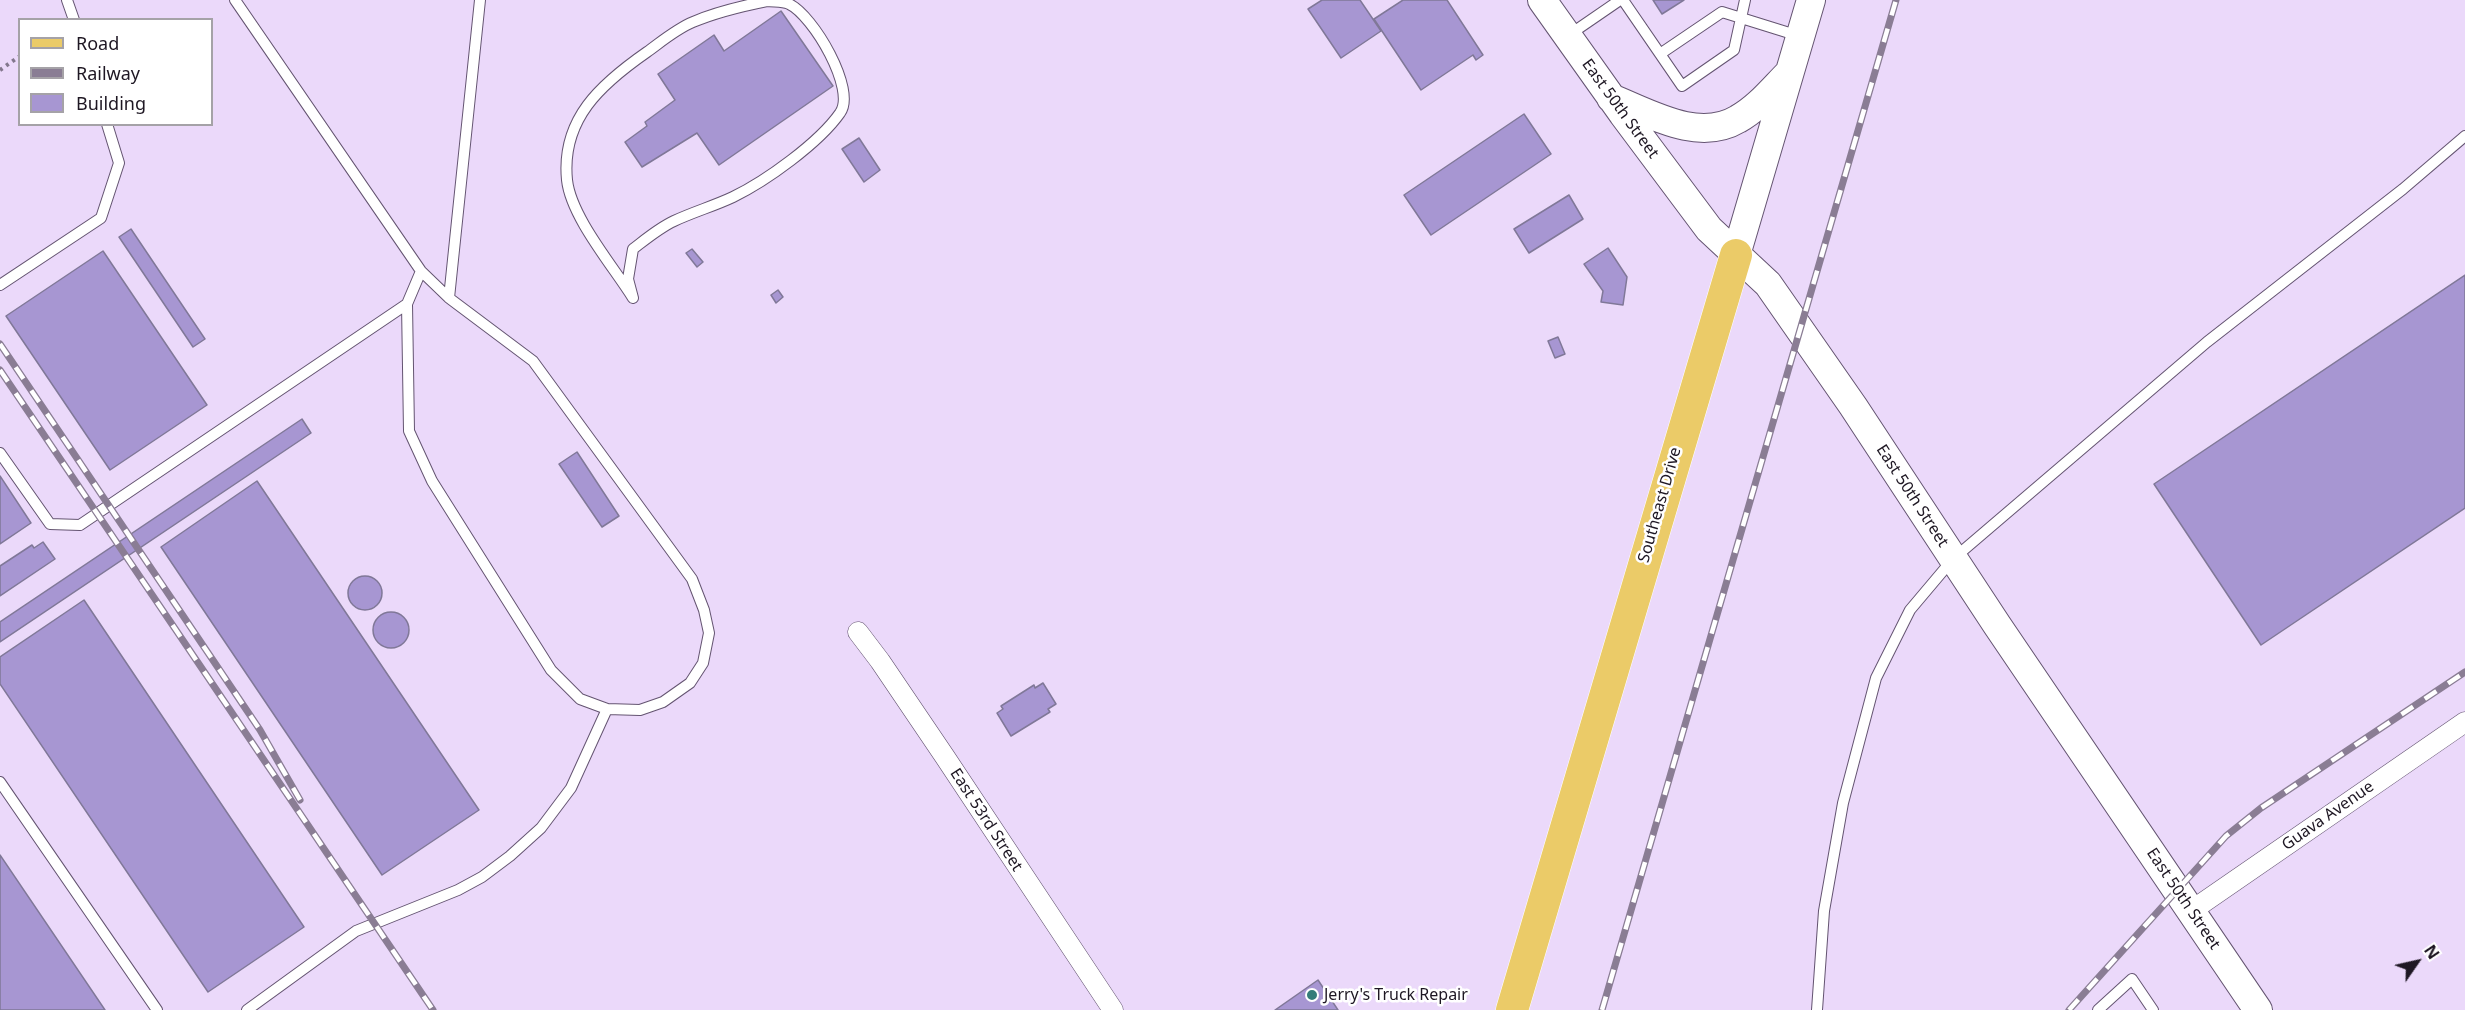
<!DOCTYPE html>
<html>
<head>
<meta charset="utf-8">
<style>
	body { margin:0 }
	#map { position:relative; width:2465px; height:1010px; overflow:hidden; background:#ebd9fa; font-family:"Noto Sans",sans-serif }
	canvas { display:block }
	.legend { position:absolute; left:18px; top:18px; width:195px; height:108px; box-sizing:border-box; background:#fff; border:2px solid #a5a2a7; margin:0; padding:8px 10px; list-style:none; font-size:18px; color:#1e1723 }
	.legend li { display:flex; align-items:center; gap:12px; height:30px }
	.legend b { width:30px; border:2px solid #a5a2a7 }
	.north { position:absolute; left:2387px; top:932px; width:60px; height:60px; -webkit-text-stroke:4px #fff; paint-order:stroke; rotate:56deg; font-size:16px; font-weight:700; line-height:24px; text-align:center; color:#1e1723 }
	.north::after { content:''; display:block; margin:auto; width:21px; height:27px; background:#1e1723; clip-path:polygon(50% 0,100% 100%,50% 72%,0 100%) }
</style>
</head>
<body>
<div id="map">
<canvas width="2465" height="1010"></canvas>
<ul class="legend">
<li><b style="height:8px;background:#ebcb68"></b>Road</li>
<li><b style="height:8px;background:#8a7d94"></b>Railway</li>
<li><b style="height:16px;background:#a796d2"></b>Building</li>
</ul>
<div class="north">N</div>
</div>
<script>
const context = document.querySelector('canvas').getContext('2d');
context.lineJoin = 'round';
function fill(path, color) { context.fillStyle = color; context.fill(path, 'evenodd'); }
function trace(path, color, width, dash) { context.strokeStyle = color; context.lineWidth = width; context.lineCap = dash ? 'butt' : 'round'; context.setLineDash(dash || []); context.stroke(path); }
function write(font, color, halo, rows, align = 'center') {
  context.font = font + ' "Noto Sans",sans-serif'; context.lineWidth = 5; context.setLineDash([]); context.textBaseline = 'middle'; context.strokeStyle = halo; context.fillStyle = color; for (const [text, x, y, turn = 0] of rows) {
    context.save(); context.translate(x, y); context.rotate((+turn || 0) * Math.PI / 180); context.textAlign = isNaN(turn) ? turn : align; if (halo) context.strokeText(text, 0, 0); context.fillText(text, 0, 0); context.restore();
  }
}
const building = new Path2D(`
	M1322,0H1360L1381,31L1341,58L1308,9Z
	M1403,0H1447L1483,55L1476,60L1473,55L1421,90L1374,19Z
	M1653,0H1684L1662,14Z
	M781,11L833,86L719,165L697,133L642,167L625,142L647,126L645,122L675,100L658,74L714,35L724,51Z
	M1524,114L1551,154L1431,235L1404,195Z
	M859,138L880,170L864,182L842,149Z
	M1569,195L1583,219L1529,253L1514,229Z
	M131,229L205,339L193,347L119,237Z
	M1608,248L1627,277L1623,305L1601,302L1603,291L1584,264Z
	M692,249L703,262L697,267L686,253Z
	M103,251L207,405L110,470L6,316Z
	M2465,275V508L2261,645L2154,484Z
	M778,290L783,297L776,303L771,295Z
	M1558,337L1565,354L1555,358L1548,341Z
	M302,419L311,433L0,642V622Z
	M577,452L619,516L602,527L559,464Z
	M0,476L31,523L0,544Z
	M257,481L479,810L382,875L161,547Z
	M43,542L55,559L0,596V566L32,545L34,548Z
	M348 593a17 17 0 1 1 34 0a17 17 0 1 1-34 0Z
	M84,600L304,927L208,992L0,684V657Z
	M373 630a18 18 0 1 1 36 0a18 18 0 1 1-36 0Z
	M1043,683L1056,704L1048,709L1050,712L1011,736L997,713L1003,709L1001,706L1034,685L1035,688Z
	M0,855L105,1010H0Z
	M1318,980L1338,1010H1275Z`);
const path = new Path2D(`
	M0,70L20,56`);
const lane = new Path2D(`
	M67,0L74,20
	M235,0L421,271L449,298L533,361L692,579L704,610L709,633L703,663L690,683L663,702L640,710L607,709L580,699L551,670L432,481L409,431L407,304L421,271
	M1623,0L1682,86L1734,50L1745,0
	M767,1C774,2 783,1 789,4C813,15 857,90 840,113C819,143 766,181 733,197C714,206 693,212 674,221C659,228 646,239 633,249L628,279L633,298C613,266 571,217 567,180C561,119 601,84 647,52C661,42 676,29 693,22C716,12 742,6 767,1Z
	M1569,35L1620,0
	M1660,54L1722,12L1799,36
	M0,285L101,218L119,163L107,124
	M449,298L480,0
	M0,453L50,524L80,525L407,304
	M0,782L157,1010
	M247,1010L356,931L458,890L482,877L510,856L541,828L571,788L607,709
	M1817,1010L1824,911L1843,803L1876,678L1910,610L1953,559L2207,342L2403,189L2465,136
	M2098,1010L2132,979L2153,1010`);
const street = new Path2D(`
	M858,632L880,661L945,757L1113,1010
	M2191,911L2465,722`);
const secondary = new Path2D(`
	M1542,0L1623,114L1709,229L1768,284L1853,406L1997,625L2258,1010
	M1611,98C1649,113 1698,143 1738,119C1758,108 1773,89 1789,73
	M1736,255L1811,0`);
const primary = new Path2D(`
	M1512,1010L1736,255`);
const rail = new Path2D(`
	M0,344L260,730L300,800
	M0,370L433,1010
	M1602,1010L1896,0
	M2069,1010L2226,836L2261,808L2465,672`);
const markers = [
	[1312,995,6,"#347d79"]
];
const streetNames = [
	["East 50th Street",1620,109,54],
	["East 50th Street",1912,496,57],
	["Southeast Drive",1660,505,-74],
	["Guava Avenue",2328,816,-35],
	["East 53rd Street",986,820,57],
	["East 50th Street",2183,899,56]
];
const poiNames = [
	["Jerry's Truck Repair",1324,995]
];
fill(building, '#a796d2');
trace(building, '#807898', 1.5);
trace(lane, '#645471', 12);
trace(street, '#645471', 21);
trace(secondary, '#645471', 30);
trace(primary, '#fff', 33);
trace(path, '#83778d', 4, [3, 4.5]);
trace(lane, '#fff', 10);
trace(street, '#fff', 20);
trace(secondary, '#fff', 28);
trace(primary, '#ebcb68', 32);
trace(rail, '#8a7d94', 7);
trace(rail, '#fff', 4.5, [14]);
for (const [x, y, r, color] of markers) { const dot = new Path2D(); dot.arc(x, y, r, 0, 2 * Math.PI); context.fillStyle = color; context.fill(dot); trace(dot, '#fff', 2); }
write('16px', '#1e1723', '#fff', streetNames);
write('16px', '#1e1723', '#fff', poiNames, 'left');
</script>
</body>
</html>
